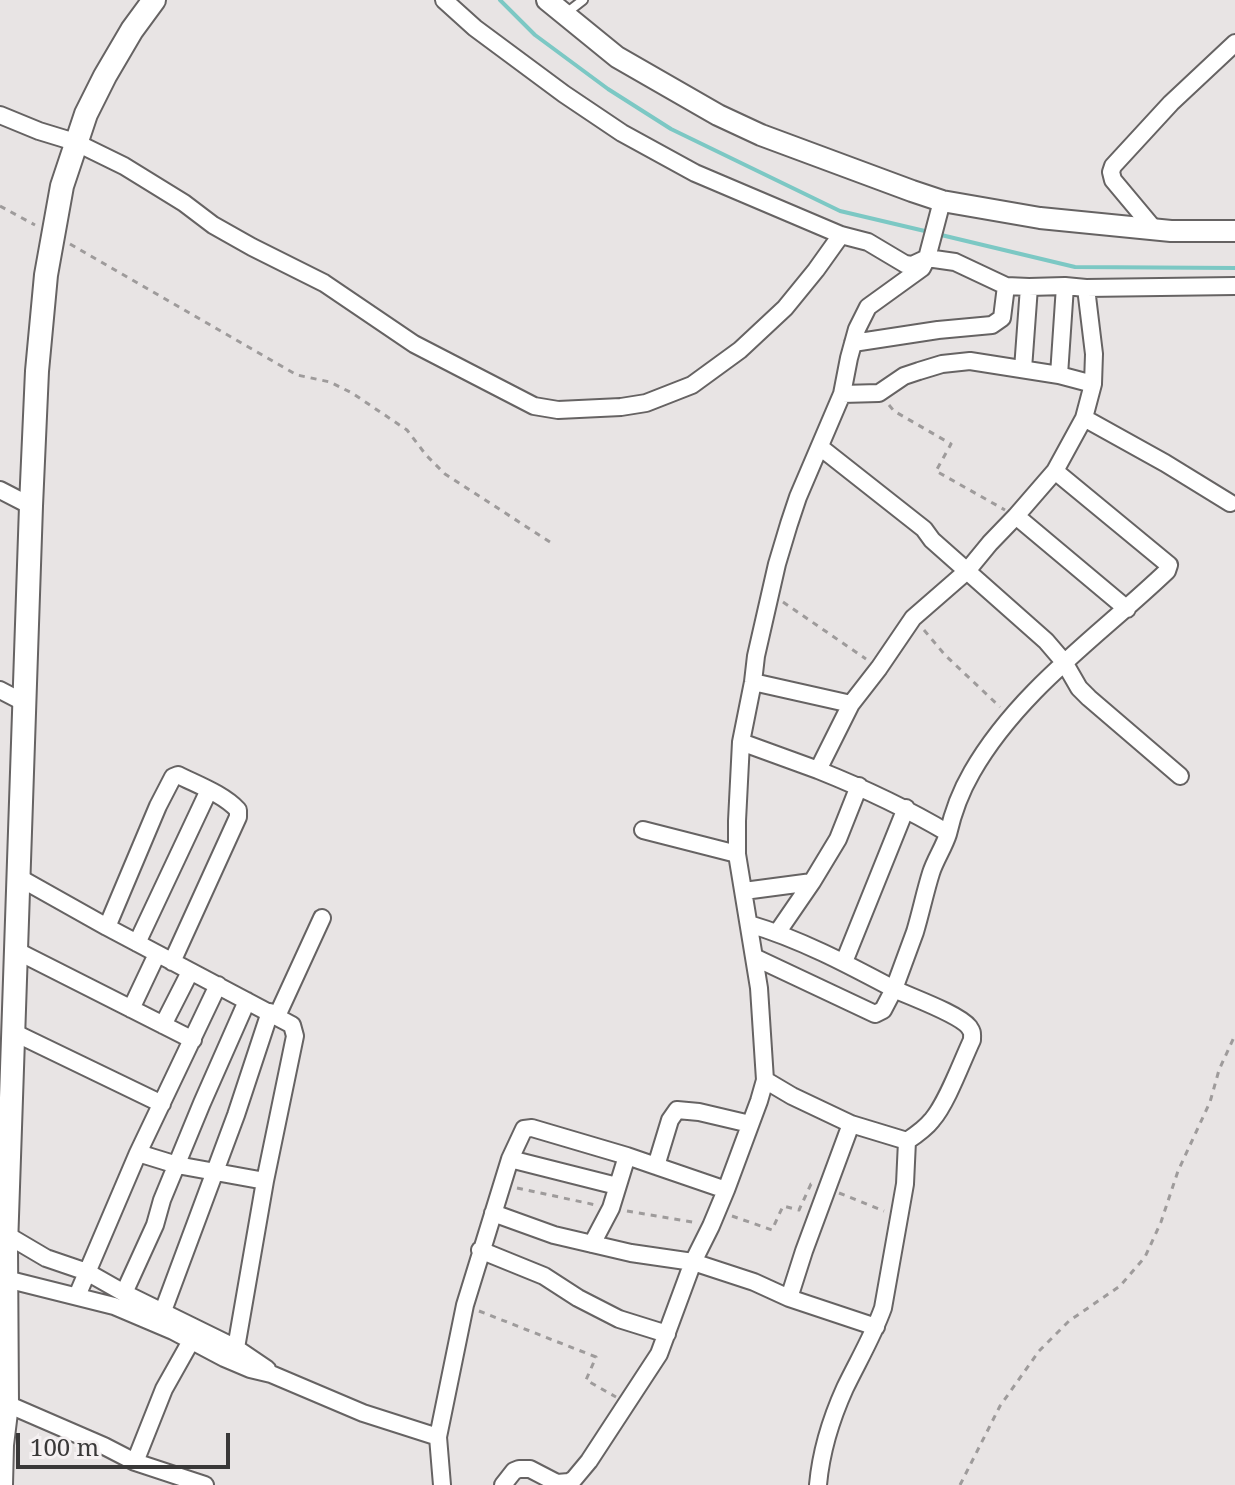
<!DOCTYPE html>
<html>
<head>
<meta charset="utf-8">
<style>
	body { margin:0 }
	#map { position:relative; width:1235px; height:1485px; overflow:hidden; background:#e8e4e4; font-family:"Noto Serif",serif }
	canvas { display:block }
	.scale { position:absolute; left:16px; top:1433px; width:214px; height:36px; box-sizing:border-box; border:4px solid #393838; border-top:0; padding-left:10px; font-size:24px; line-height:28px; white-space:nowrap; color:#393838; -webkit-text-stroke:6px #f5f1f2; paint-order:stroke }
</style>
</head>
<body>
<div id="map">
<canvas width="1235" height="1485"></canvas>
<div class="scale">100 m</div>
</div>
<script>
const context = document.querySelector('canvas').getContext('2d');
context.lineJoin = 'round';
function trace(path, color, width, dash) { context.strokeStyle = color; context.lineWidth = width; context.lineCap = dash ? 'butt' : 'round'; context.setLineDash(dash || []); context.stroke(path); }
const stream = new Path2D(`
	M500,0L535,35L608,89L671,129L840,211L929,232
	M937,234L1075,267L1235,268`);
const path = new Path2D(`
	M0,206L35,225
	M70,244L297,375L330,382L352,393L407,430L426,455L445,474L550,542
	M889,405L894,411L951,444L936,471L1005,510
	M783,602L866,659
	M924,630L945,655L1000,707
	M517,1188L596,1205
	M839,1193L884,1211
	M627,1211L698,1223
	M732,1216L772,1230L783,1206L799,1210L811,1184H813
	M479,1311L596,1357L586,1380L616,1397
	M960,1485L1000,1406L1039,1351L1069,1321L1120,1286L1145,1257L1161,1222L1178,1171L1210,1102L1219,1070L1235,1035`);
const service = new Path2D(`
	M565,14L583,0`);
const minor = new Path2D(`
	M444,0L475,28L564,94L622,133L695,173L841,235L868,242L905,264L912,265L927,258L955,262L1006,286L1029,287L1065,286L1086,288L1235,286
	M0,115L39,131L75,142L124,166L184,203L213,225L252,247L324,283L414,344L534,406L558,410L621,407L646,403L692,385L740,350L785,308L816,270L841,235
	M1154,229L1113,180L1111,172L1113,166L1171,103L1235,43
	M853,343L938,330L992,325L1002,318L1006,286
	M1023,369L1029,287
	M1059,375L1065,286
	M842,394L879,393L904,376L919,371L942,364L970,361L1059,375L1093,384
	M1084,418L1165,463L1230,503
	M820,447L924,529L932,540L1046,641L1064,662L1079,688L1089,698L1180,776
	M0,490L31,506
	M1016,516L1127,609
	M753,682L851,704
	M0,690L23,702
	M741,742L818,770L851,704L879,668L913,618L967,571L990,543L1016,516L1055,471L1084,418L1093,384L1094,354L1086,288
	M818,770C863,788 906,808 948,833
	M643,830L737,854
	M18,877L107,927L292,1025L295,1036L265,1181L236,1348
	M744,891L812,882
	M749,924C800,939 847,964 894,989L883,1010L875,1014L754,957
	M107,927L158,806L173,777L178,775C198,785 223,794 238,810V817L172,962
	M777,933L812,882L838,839L859,786
	M137,943L209,790
	M17,951L193,1040
	M844,962L906,808
	M131,1009L157,954
	M277,1016L322,918
	M163,1025L190,972
	M15,1033L162,1104
	M765,1080L792,1096L851,1124L907,1141C916,1135 925,1129 932,1120C947,1103 962,1061 972,1040C972,1033 973,1033 969,1027C959,1014 911,997 894,989C901,970 908,951 915,932C921,912 925,892 931,873C935,860 944,847 948,834C953,812 961,791 972,772C1019,690 1100,635 1167,571L1169,565L1055,471
	M138,1153L177,1165L265,1181
	M627,1156L656,1166L670,1120L677,1110L699,1112L750,1124
	M510,1159L617,1186
	M656,1166L726,1190
	M493,1213L554,1235L631,1253L693,1262L754,1282L789,1298L804,1251L851,1124
	M7,1235L46,1258L87,1272L124,1293L236,1348L267,1369
	M480,1250L544,1276L578,1298L619,1319L667,1334
	M6,1279L114,1306L173,1331L224,1358L250,1369L271,1374L363,1413L438,1437
	M124,1293L155,1225L162,1200L202,1103L247,1001
	M77,1296L138,1153L218,985
	M789,1298L876,1327
	M163,1311L236,1115L270,1012
	M7,1404L104,1446L135,1462L164,1389L191,1341
	M135,1462L205,1485
	M442,1485L438,1437L465,1305L510,1159L524,1129L532,1128L627,1156L611,1208L592,1244
	M503,1485L514,1471L519,1469H530L557,1483L569,1482L574,1479L589,1461L659,1354L693,1262L711,1226L726,1190L759,1101L765,1080L759,988L737,854V821L741,742L753,682L756,656L777,564L789,524L798,497L842,394L849,358L857,329L868,307L922,268L927,258L942,201
	M818,1485C821,1451 831,1419 845,1388C858,1361 873,1336 883,1308L905,1184L907,1141`);
const tertiary = new Path2D(`
	M547,0L617,57L718,115L761,135L912,191L942,201L1040,218L1171,231H1235`);
const secondary = new Path2D(`
	M1,1485L2,1445L7,1404L6,1246L31,506L37,371L46,275L62,186L86,114L105,76L132,30L154,0`);
trace(stream, '#7cc8c4', 4);
trace(service, '#666363', 12);
trace(minor, '#666363', 20);
trace(tertiary, '#666363', 24);
trace(secondary, '#666363', 26);
trace(path, '#9e9b9b', 3, [6, 6]);
trace(service, '#fff', 8);
trace(minor, '#fff', 16);
trace(tertiary, '#fff', 20);
trace(secondary, '#fff', 22);
</script>
</body>
</html>
